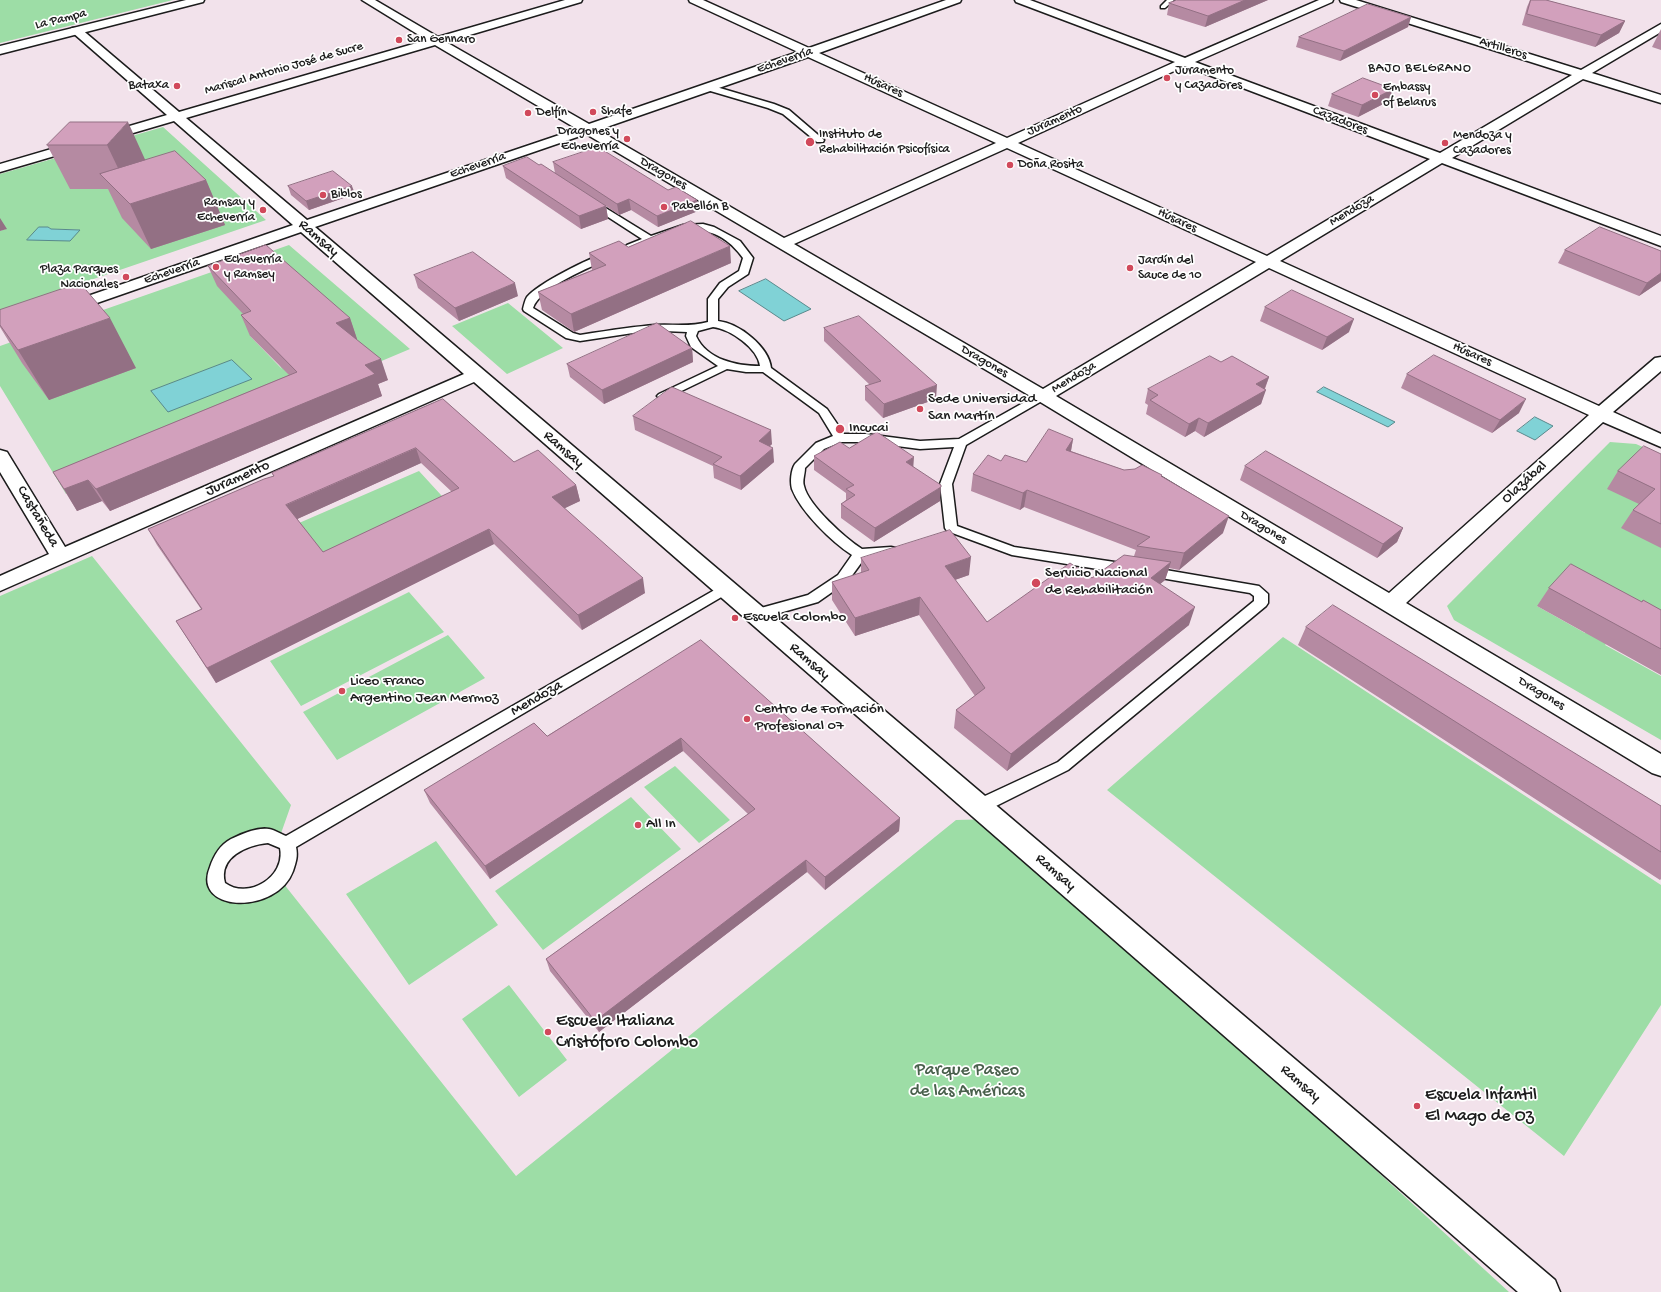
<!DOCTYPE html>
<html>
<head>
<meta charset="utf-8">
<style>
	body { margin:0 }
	canvas { display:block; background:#f2e2eb }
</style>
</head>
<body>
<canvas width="1661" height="1292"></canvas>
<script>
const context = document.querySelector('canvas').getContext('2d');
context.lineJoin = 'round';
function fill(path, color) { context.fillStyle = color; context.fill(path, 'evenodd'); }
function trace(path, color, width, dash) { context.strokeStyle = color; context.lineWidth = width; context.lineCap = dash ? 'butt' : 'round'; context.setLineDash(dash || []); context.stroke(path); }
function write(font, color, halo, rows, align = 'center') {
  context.font = font + ' "Gochi Hand",sans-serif'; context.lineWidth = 3.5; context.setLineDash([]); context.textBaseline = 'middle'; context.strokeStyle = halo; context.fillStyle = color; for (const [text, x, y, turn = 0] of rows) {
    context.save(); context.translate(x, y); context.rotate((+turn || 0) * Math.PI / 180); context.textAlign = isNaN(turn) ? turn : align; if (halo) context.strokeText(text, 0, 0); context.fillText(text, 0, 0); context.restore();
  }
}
const green = new Path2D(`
	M0,0H173L0,43Z
	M163,127L266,220L0,311V231L6,229L0,221V174ZM48,227L51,229L80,230L27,240Z
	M289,245L410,349L66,494L0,386V346ZM260,332L282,369L250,336Z
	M508,303L563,348L507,374L452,326Z
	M1610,442L1636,444L1661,455V634L1629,617L1605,645L1661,676V740L1454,620L1447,606ZM1537,606L1607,608L1585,633Z
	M419,471L452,507L329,563L299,523Z
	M92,556L291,805L279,839L243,840L214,878L234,897L280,878L287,888L516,1176L956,820L992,819L1509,1292H0V596Z
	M409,592L444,632L301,706L270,661Z
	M448,635L485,678L337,760L303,712Z
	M1283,637L1661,885V1005L1564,1156L1107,790Z
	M675,766L730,820L699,843L644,787Z
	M631,797L681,849L543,950L495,891Z
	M436,841L498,925L409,985L346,894Z
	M509,985L567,1060L519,1097L462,1019Z`);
const water = new Path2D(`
	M39,227H48L51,229L80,230L70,241L27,240Z
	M766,279L811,309L784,321L739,291Z
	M232,360L252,379L168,412L151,391Z
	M1324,387L1395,422L1388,427L1317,392Z
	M1535,417L1553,426L1535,440L1517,431Z`);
const service = new Path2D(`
	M1167,0H1174L1165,8H1161V6Z
	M707,86H713L774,104L789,110L824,140L823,142H817L783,114L768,108L707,90Z
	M591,199L651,236L683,225L703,224L714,227L740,241L753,258L748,274L728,287L718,299V321C739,323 769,347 771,368L827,409L844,434H866L920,441L959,439L1039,394H1047L1049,396L1047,398L966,445L952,484L957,526L1014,547L1128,564L1133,566L1135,569L1133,572L1128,574L1012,555L947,531L945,528L940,484L954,447L920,449L866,442H841L824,449L805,468C805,474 802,481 804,486C808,505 846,539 862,549L891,547L896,548L897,551L896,554L879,558L864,559L848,581L818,602L755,620L750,619L748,615L750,611L808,595L838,575L852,555C832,542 801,512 792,489C790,482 791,470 795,464L816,443L833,436L819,413L763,372H746L727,369L667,398H659L657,396L659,394L718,366L691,347L686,336L687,332L664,331L633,333L580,341L566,338L524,311L523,309C524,305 525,300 527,297C539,283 589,258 607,253L612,256L610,258C591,267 540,287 533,308L573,333L580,335C605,331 630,327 655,325C673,324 690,327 708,322V299L720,283L739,271L743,258C710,213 676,234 633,249H627L625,247L627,245L642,239L588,204L586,202L588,200ZM713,327C730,329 758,348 760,366C737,366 707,360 696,336L698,331Z
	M1148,567L1259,586L1268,594V603L1266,606L1068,770L984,812L978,814L972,812L970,807L972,802L1058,762L1254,601V596L1250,593L1143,575L1141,572L1143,569Z
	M725,584L730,586L732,589L730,592L296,847C298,856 296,862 293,871C277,915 191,913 210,867C214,855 220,845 231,839C241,834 258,827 269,829C275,830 281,834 286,836ZM268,843L280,848C286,877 248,900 225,883C218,857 247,845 268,843Z`);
const minor = new Path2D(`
	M362,0H375L438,37L565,0H582L581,2L446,42L589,124L798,52L690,2L689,0H703L809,48L946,0H961L960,2L819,53L1007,138L1175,62L1016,2L1015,0H1030L1185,58L1319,0H1333L1332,2L1195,62L1440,153L1572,75L1341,2L1340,0H1356L1581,70L1661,24V32L1592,73L1661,95V103L1583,79L1452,158L1661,236V246L1442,163L1280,261L1599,406L1655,358L1661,357V371L1613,412L1661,434V447L1603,422L1406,603L1661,754V776L1652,773L1037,400L586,134L315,227L1555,1280L1560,1292H1518L474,382L0,591V576L49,554L0,472V450L7,452L65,547L464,374L301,232L71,312L65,314L59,312L57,309L59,306L293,225L174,121L0,172V164L167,115L72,32L70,30L72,28H80L179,112L427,40ZM435,45L577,129L307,220L186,118ZM808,57L996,143L784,238L598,130ZM1185,66L1430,159L1267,256L1018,143ZM1007,148L1256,262L1043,389L794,244ZM1269,268L1589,415L1389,593L1056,396Z`);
const tertiary = new Path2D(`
	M186,0H204L203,2L0,54V46Z`);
const wall = new Path2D(`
	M1268,0L1205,27L1167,15L1169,3Z
	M1530,0H1546L1625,21L1619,33L1595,47L1522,25L1527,7Z
	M1411,17L1408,27L1340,61L1296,47L1299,37Z
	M1661,29V50L1652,47Z
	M1332,94L1389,101L1358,117L1328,106Z
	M70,122L145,160L206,180L225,225L151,249L122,218L108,189H70L47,145Z
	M553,162L668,190L697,200L698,211L658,227L631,210L619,215L606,206L608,219L581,229L506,178L503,166L539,165L555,173Z
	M288,186L355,194L309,210L291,195Z
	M628,247L731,263L574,332L542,310L538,292L592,270L589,253Z
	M1565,250L1661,251V281L1639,296L1558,263Z
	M208,266L350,318L357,339H356L388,380L378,384L382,396L110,511L102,501L77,511L53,472L289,375L250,336L241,315L243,314L217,286Z
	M414,275L518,296L459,321L418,288Z
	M1265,307L1349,332L1322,350L1260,321Z
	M0,310L136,368L49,400L22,363L0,327Z
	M824,328L936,399L883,418L865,400V386L870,385L824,341Z
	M692,348L693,362L604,404L570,377L567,364Z
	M1221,362L1269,377L1265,389L1261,404L1204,437L1195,431L1185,437L1146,414L1148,405L1145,403L1148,389Z
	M1407,374L1519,413L1492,433L1401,388Z
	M443,399L514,462L576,485L580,501L564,508L645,593L582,630L494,544L216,683L176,621L201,609L157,545L148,529L274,477L272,473ZM421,463L452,492L323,552L297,519Z
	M633,416L772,444L770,446L774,462L741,490L714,478L713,466L635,430Z
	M1073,439L1071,451L1124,470L1162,477L1223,533L1179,570L1169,568L1165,580L1160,584L1189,625L1007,771L954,728L956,710L975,696L919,615L855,636L832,600V582L861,573V558L969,575L955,580L987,622L1092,578L1134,556L1136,550L1024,507L1020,510L971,491L973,474L1001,461L1026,462Z
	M849,448L914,467L940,501L874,542L841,518V504L846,500V493L814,470V456Z
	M1661,454V548L1621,528L1633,510L1639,504L1607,489L1618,471Z
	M1245,466L1403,528L1397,542L1377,558L1240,480Z
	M1549,588L1642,602L1661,610V675L1537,606Z
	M1306,627L1661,806V879L1660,880L1298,645Z
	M701,640L900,818L899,831L825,890L807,872L599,1032L550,971L546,959L748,814L683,751L490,879L430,803L424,790L547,736Z`);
const shadedWall = new Path2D(`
	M1245,0H1268L1205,27L1208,16Z
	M1411,17L1408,27L1340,61L1344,51Z
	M1625,21L1619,33L1595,47L1601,35Z
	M1393,89L1389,101L1358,117L1362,105Z
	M128,122L148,166L128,189L107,145Z
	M206,180L225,225L151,249L130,204Z
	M352,186L355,194L309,210L306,201Z
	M629,199L631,210L619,215L617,204Z
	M697,200L698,211L658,227L657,216Z
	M606,206L608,219L581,229L579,216Z
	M0,218L7,229L0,231Z
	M730,246L731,263L574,332L571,314Z
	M1661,273V281L1639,296L1647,283Z
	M515,283L518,296L459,321L455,308Z
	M110,318L136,368L49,400L18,350Z
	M350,318L357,339L343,344L336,323Z
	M1354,319L1349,332L1322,350L1327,337Z
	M692,348L693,362L604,404L602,390Z
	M381,359L388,380L378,384L382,396L110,511L96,489L365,365Z
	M1269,377L1264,390L1256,384Z
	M937,385L936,399L883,418L884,404Z
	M1266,390L1261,404L1204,437L1208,423Z
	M1526,399L1519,413L1492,433L1500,420Z
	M1199,418L1195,431L1185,437L1189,424Z
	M771,430L772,444L760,455L759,441Z
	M1073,439L1070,456L1066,450Z
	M416,448L421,463L293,521L286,505Z
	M773,448L774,462L741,490L740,476Z
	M914,457L913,471L906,462Z
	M88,480L102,501L77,511L64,489Z
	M576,485L580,501L555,513L552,497Z
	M941,487L940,501L874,542L875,528Z
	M1027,490L1024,507L1020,510L1023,493Z
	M1229,516L1223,533L1179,570L1184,553Z
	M1403,528L1397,542L1377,558L1383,544Z
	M489,529L494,544L216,683L207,668Z
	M971,557L969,575L943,584L945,566Z
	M1171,562L1165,580L1145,597L1151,578Z
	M643,578L645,593L582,630L578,615Z
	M920,597L919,615L855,636V618Z
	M1195,607L1189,625L1007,771L1011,754Z
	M681,738L683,751L490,879L485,866Z
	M900,818L899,831L825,890V877Z
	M806,860L807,872L599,1032L595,1021Z`);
const building = new Path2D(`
	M1177,0H1245L1208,16L1169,3Z
	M1531,0H1546L1625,21L1601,35L1527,14Z
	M1368,4L1411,17L1344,51L1299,37Z
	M1363,78L1393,89L1362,105L1332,94Z
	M70,122H128L107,145H47Z
	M598,147L668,190L676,187L697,200L657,216L629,199L617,204L553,162Z
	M175,151L206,180L130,204L100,174Z
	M527,157L539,165L541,164L606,206L579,216L503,166Z
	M333,171L352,186L306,201L288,186Z
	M691,221L730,246L571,314L538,292L606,265L589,253L619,241L628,247Z
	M1600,227L1661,251V273L1647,283L1565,250Z
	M266,245L350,318L336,323L381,359L365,365L375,374L96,489L88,480L64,489L53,472L297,372L241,315L251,311L208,266Z
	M473,252L515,283L455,308L414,275Z
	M80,283L110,318L18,350L0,325V310Z
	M1292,290L1354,319L1327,337L1265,307Z
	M859,316L937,385L884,404L865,386L881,381L824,328Z
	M657,323L692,348L602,390L567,364Z
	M1434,355L1526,399L1500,420L1407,374Z
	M1210,356L1221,362L1232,356L1269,377L1256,384L1266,390L1208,423L1199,418L1189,424L1150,400L1158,395L1148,389Z
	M672,387L771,430L759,441L773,448L740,476L713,464L722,457L633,416Z
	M443,399L514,462L538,450L576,485L552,497L643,578L578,615L489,529L207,668L176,621L202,609L148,529L264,479L274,476L272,473ZM416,448L459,488L323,552L286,505Z
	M1049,429L1073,439L1066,450L1124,470L1135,469L1142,465L1162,475L1161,476L1229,516L1184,553L1137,546L1150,537L1027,490L1023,493L973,474L988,455L1001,461L1005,455L1026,462Z
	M877,432L914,457L906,462L941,485V487L875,528L841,504L855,495L846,489L854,485L814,456L840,442L849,448Z
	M1644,446L1661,454V524L1633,510L1655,489L1618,471Z
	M1266,451L1403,528L1383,544L1245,466Z
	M950,530L971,557L945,566L987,622L1070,563L1092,578L1124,555L1171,562L1151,578L1195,607L1011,754L956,710L985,688L920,597L855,618L832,582L869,570L861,558Z
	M1571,564L1642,602L1643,600L1661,610V649L1549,588Z
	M1333,605L1661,806V852L1306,627Z
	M701,640L900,818L825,877L806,860L595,1021L546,959L755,809L681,738L485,866L424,790L534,723L547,736Z`);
const markers = [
	[399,40,4,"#d1495b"],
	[1167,78,4,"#d1495b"],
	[177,86,4,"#d1495b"],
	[1375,95,4,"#d1495b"],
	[593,112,4,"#d1495b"],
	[528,113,4,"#d1495b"],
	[627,139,4,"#d1495b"],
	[810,142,5,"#d1495b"],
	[1445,143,4,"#d1495b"],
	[1010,165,4,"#d1495b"],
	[323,195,4,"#d1495b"],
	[664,207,4,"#d1495b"],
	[263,210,4,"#d1495b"],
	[216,267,4,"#d1495b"],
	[1130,268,4,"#d1495b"],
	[126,277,4,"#d1495b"],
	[920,409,4,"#d1495b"],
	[840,429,5,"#d1495b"],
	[1036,583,5,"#d1495b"],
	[735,618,4,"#d1495b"],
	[342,691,4,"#d1495b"],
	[747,719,4,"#d1495b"],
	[638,825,4,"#d1495b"],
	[548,1032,4,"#d1495b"],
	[1417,1106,4,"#d1495b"]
];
const farStreetnames = [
	["La Pampa",61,20,-14],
	["Artilleros",1503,49,17],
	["Echeverría",785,61,-19],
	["Mariscal Antonio José de Sucre",284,69,-16],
	["Húsares",883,86,24],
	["Juramento",1055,121,-24],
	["Cazadores",1340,121,21],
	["Echeverría",478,166,-19],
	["Dragones",663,174,30],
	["Mendoza",1352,211,-31],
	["Húsares",1177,221,25],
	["Echeverría",172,272,-19],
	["Húsares",1472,355,24],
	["Dragones",984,362,30],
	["Mendoza",1074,378,-31],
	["Dragones",1263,528,31],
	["Dragones",1541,694,31]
];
const farPoinames = [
	["San Gennaro",407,40],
	["Juramento",1175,71],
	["y Cazadores",1175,86],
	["Bataxa",169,86,"right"],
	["Embassy",1383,88],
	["of Belarus",1383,103],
	["Shafe",601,112],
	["Delfín",536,113],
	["Dragones y",619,132,"right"],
	["Echeverría",619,147,"right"],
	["Instituto de",819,135],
	["Rehabilitación Psicofísica",819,150],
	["Mendoza y",1453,136],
	["Cazadores",1453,151],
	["Doña Rosita",1018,165],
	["Biblos",331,195],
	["Ramsay y",255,203,"right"],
	["Echeverría",255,218,"right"],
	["Pabellón B",672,207],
	["Echeverría",224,260],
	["y Ramsey",224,275],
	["Jardín del",1138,261],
	["Sauce de 10",1138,276],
	["Plaza Parques",118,270,"right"],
	["Nacionales",118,285,"right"]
];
const farNeighbourhoodnames = [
	["BAJO BELGRANO",1420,69]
];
const streetNames = [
	["Ramsay",318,239,41],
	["Ramsay",563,450,41],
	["Juramento",238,479,-24],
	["Olazábal",1525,483,-42],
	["Castañeda",37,517,59],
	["Ramsay",809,662,41],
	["Mendoza",537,699,-30],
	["Ramsay",1055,873,41],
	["Ramsay",1300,1084,41]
];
const poiNames = [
	["Sede Universidad",928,400],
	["San Martín",928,417],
	["Incucai",849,429],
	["Servicio Nacional",1045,574],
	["de Rehabilitación",1045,591],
	["Escuela Colombo",743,618],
	["Liceo Franco",350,682],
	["Argentino Jean Mermoz",350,699],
	["Centro de Formación",755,710],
	["Profesional 07",755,727],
	["All In",646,825]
];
const nearPoinames = [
	["Escuela Italiana",556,1022],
	["Cristóforo Colombo",556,1043],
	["Escuela Infantil",1425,1096],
	["El Mago de Oz",1425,1117]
];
const nearParknames = [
	["Parque Paseo",967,1071],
	["de las Américas",967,1092]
];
fill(green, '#9ddda6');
fill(water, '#80d2d6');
trace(water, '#58898c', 1);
trace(service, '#1c1c1c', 3);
trace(minor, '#1c1c1c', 3);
trace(tertiary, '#1c1c1c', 3);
fill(service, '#fff');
fill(minor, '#fff');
fill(tertiary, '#fff');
fill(wall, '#b58aa2');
fill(shadedWall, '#937084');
fill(building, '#d2a0bc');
trace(building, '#937084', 1);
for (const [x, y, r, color] of markers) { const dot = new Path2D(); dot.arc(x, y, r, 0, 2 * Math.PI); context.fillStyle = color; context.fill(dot); trace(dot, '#fff', 1.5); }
write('13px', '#1c1c1c', '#fff', farStreetnames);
write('13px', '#1c1c1c', '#fff', farPoinames, 'left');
context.letterSpacing = '1px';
write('13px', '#1c1c1c', '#fff', farNeighbourhoodnames);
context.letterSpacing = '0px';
write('15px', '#1c1c1c', '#fff', streetNames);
write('15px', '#1c1c1c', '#fff', poiNames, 'left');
write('18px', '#1c1c1c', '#fff', nearPoinames, 'left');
write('18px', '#49604c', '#fff', nearParknames);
</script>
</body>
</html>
